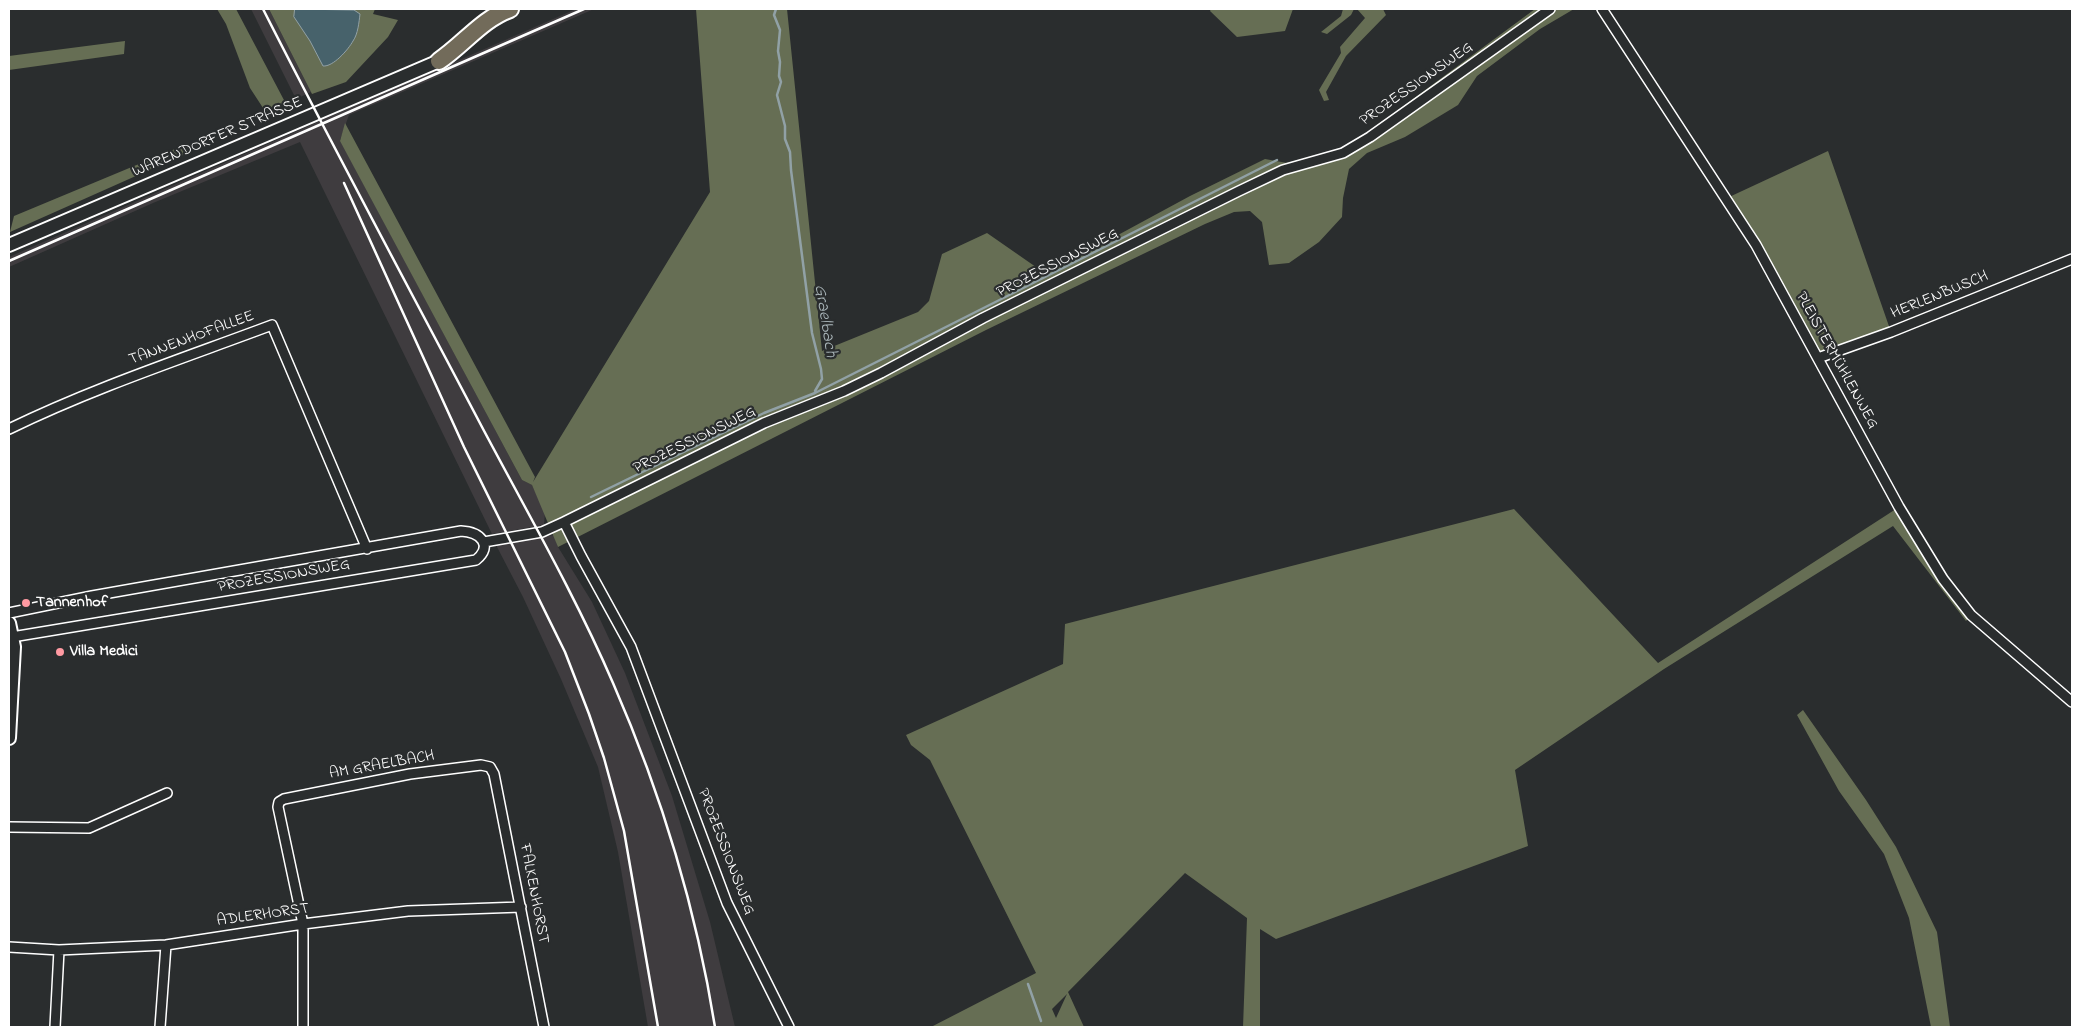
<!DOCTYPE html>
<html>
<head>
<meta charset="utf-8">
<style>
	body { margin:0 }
	#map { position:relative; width:2081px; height:1036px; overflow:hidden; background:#2a2d2e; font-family:"Indie Flower",sans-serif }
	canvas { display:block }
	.frame { position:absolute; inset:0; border:10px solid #fff; pointer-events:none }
</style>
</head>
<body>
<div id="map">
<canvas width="2081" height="1036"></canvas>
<div class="frame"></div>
</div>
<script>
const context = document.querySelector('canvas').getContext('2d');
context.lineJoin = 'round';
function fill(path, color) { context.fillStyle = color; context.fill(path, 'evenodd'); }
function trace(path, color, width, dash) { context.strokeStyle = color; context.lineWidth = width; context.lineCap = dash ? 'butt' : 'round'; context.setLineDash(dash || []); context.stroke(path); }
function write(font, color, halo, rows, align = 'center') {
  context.font = font + ' "Indie Flower",sans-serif'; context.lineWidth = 4.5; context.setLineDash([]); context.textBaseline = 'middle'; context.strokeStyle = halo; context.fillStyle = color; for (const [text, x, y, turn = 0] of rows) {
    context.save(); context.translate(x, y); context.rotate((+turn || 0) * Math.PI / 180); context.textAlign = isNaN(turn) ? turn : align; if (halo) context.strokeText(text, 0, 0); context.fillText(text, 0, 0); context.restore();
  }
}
const built = new Path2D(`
	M251,9H269L311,92L296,99Z
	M576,9H594L349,115L340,140L522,480L532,485L545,512L544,525L492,534L300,142L153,203L9,267V257Z
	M554,535L558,547L592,602L625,673L672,796L710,922L735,1027H648L618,852L598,767L561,679L523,597L496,545Z`);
const green = new Path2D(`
	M217,9H236L285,102L278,109L265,111L250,88L226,24Z
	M269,9H375L373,14L398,20L388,37L346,82L312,94Z
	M696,9H787L822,351L918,312L929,301L942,254L987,233L1046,274L1190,196L1265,159L1287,163L1348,147L1535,9H1574L1540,29L1477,76L1458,105L1405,137L1367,153L1349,169L1343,198L1342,217L1319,242L1289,263L1269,265L1262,222L1250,211L1234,212L1205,224L986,330L558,547L532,485L522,480L340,141L345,123L535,477L533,482L710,192Z
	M1211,9H1293L1285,31L1237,37L1210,11Z
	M1343,9H1354L1351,15L1327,34L1321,32L1341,16Z
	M1357,9H1383L1386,15L1346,56L1326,92L1329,100L1324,101L1319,90L1341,53L1340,47L1365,18Z
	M125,41L124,54L9,70V56Z
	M187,144L183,155L10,232L14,216Z
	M1828,151L1891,332L1818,358L1727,198Z
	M1899,507L1971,615L1966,621L1893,526L1664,669L1515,770L1528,846L1276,939L1260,929V1027H1243L1247,918L1185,873L1068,992L1084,1027H931L1036,973L930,760L911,745L906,735L1063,664L1065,624L1514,509L1658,663ZM1067,994L1056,1018L1052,1009Z
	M1803,710L1866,800L1896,847L1937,932L1950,1027H1931L1909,918L1884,854L1839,791L1797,715Z`);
const water = new Path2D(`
	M295,9L354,10L360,14C359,22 358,34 353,41C348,50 333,67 323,66L310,41L294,17Z`);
const stream = new Path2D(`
	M776,9L774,15L780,30L778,51L780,62L779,76L781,82L777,95L785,126V139L790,152L791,170L812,333L821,369L822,379L815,391
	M591,497L764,413L815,393L1277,160
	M1028,984L1041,1021`);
const street = new Path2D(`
	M1602,9L1756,245L1899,507L1943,579L1971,615L2072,702
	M1818,358L1891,332L2072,259
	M9,429C93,388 184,358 272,325L367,549
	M564,522L581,556L631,647L727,903L789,1027
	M484,542L542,532L564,522L764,423L844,391L881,373L983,318L1239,191L1283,170L1343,153L1370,137L1550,9
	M9,613L92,596L461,531C480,532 494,545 476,560L12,637
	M9,827L89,828L167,793
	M9,947L59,950L166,945L303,924L408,911L521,907
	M55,1027L59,950
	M160,1027L166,945
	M303,1027V924L278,807L279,802L284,799L410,774L481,765L490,767L494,774L544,1027`);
const secondary = new Path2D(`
	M9,245L439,61
	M9,623L14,647L9,738`);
const highway = new Path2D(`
	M439,61C464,44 482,19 510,9`);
const rail = new Path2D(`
	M263,9C334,149 409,288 482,427C527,512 575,595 613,683C661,793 696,908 715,1027
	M344,183L464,447L565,652L589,714L604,758L624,831L658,1027
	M9,261L584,9`);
const markers = [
	[26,603,5,"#ff9aa2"],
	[60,652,5,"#ff9aa2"]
];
const streetNames = [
	["PROZESSIONSWEG",1417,85,-35],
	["WARENDORFER STRASSE",218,138,-23],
	["PROZESSIONSWEG",1058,264,-27],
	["HERLENBUSCH",1940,296,-22],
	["TANNENHOFALLEE",192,339,-20],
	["PLEISTERMÜHLENWEG",1836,361,61],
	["PROZESSIONSWEG",695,441,-26],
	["PROZESSIONSWEG",284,577,-10],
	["AM GRAELBACH",382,766,-10],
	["PROZESSIONSWEG",725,852,69],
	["FALKENHORST",533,894,79],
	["ADLERHORST",263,916,-8]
];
const poiNames = [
	["Tannenhof",36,603],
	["Villa Medici",70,652]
];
const waterNames = [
	["Graelbach",824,321,81]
];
fill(built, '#3f3c3f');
fill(green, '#666e54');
fill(water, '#47626b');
trace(water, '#91a1a6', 1);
trace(stream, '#91a1a6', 2.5);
trace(street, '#fff', 12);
trace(secondary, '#fff', 16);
trace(highway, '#fff', 20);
trace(street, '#2a2d2e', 9);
trace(secondary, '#2a2d2e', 12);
trace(highway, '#726b5a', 16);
trace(rail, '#fff', 2.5);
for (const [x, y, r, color] of markers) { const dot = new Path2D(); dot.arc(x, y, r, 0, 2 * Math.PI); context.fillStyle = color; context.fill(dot); trace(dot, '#2a2d2e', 2); }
write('16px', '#fff', '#2a2d2e', streetNames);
write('bold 16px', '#fff', '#2a2d2e', poiNames, 'left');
write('italic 18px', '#acb8bc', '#2a2d2e', waterNames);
</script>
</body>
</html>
